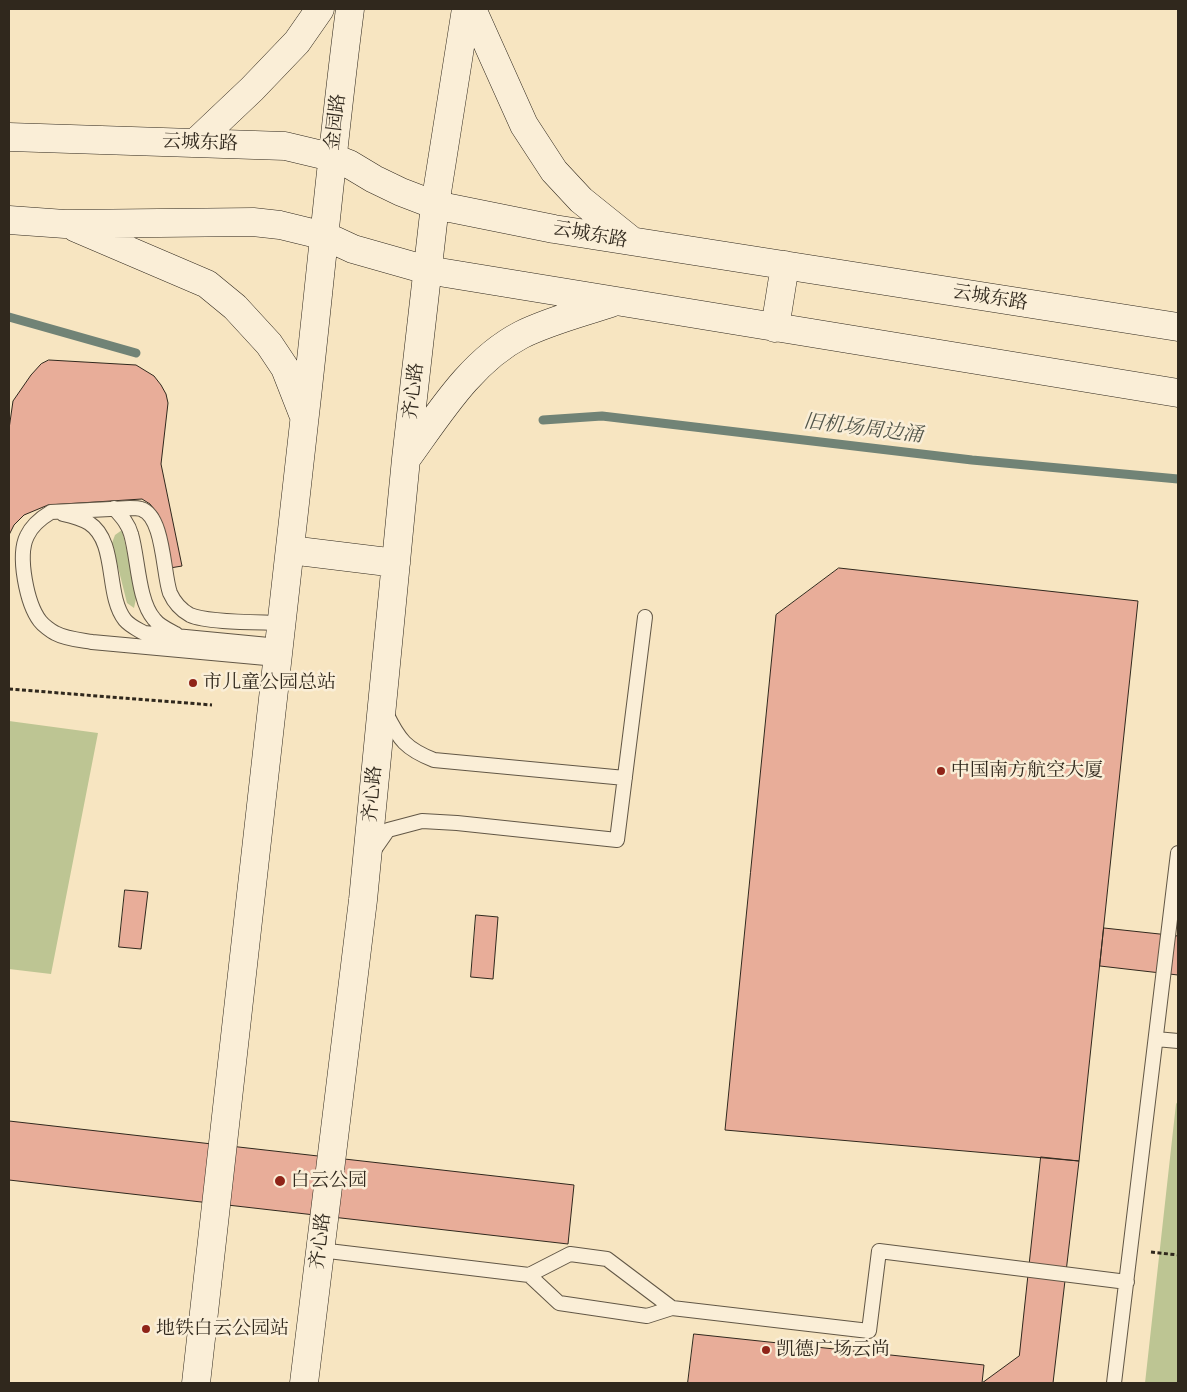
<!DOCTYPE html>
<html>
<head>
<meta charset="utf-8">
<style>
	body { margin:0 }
	#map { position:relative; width:1187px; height:1392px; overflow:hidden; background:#f7e5c1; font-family:"Old Standard TT",serif }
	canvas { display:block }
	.frame { position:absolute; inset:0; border:10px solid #30281d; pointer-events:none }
</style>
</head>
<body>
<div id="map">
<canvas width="1187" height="1392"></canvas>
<div class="frame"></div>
</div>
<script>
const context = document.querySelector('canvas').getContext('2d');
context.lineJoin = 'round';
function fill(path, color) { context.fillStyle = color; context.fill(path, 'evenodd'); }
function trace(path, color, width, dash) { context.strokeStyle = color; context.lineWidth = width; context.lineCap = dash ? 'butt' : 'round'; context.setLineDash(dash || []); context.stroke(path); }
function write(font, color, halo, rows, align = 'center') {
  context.font = font + ' "Old Standard TT","Noto Serif SC",serif'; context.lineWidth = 5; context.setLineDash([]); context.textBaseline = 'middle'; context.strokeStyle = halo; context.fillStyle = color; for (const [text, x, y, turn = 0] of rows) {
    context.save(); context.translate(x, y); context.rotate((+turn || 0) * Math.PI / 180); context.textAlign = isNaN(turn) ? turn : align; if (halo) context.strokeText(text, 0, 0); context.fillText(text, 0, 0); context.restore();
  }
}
const green = new Path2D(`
	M122,530L137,594L134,608L127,603L112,543L115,535Z
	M9,721L98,733L51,974L9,969Z
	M1178,1101V1383H1145L1176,1104Z`);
const stream = new Path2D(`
	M9,317L136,353
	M543,420L602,416L972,460L1178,479`);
const building = new Path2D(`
	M49,360L136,365L154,376L161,385L166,394L168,403L161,464L182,566L170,568L162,527L158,514L150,504L142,499L48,505L24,515L14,525L9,535V541V429L13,401L31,375L41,364Z
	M839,568L1138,601L1079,1161L725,1130L776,615Z
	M125,890L148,892L141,949L119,947Z
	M476,915L498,917L493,979L471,977Z
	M1104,928L1178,936V975L1100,966Z
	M9,1121L574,1185L568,1244L9,1180Z
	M1041,1157L1079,1161L1053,1383H982L1019,1356Z
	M694,1334L984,1365L982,1383H688Z`);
const path = new Path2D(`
	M9,689L212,705
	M1151,1252L1178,1255`);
const lane = new Path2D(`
	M114,508C121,516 128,523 131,534C138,557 138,601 154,619C159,626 168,630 176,634
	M63,514C72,516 82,519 89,523C118,542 105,595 125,620C130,626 137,629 144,633L279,646
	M277,659L92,642C80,640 66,639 55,633C51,631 43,625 40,621C27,604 17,556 27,536C32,525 41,518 51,512L130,508C133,508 138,508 141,509C164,516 163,574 170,593C174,602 181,610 190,615C208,623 260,622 281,623
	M386,713C399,740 406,749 434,760L625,778
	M372,853L388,830L422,821L457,823L617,840L645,617
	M1156,1039L1178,1041
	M320,1250L529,1275L570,1254L607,1259L672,1308
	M529,1275L559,1303L647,1316L672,1308L869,1331L879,1251L1127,1282
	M1114,1383L1178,853`);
const secondary = new Path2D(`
	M472,9L524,125L554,171L581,200L632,241
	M9,137L285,146L331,157L349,164L374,179L401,192L435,205L554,229L1178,327
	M195,143L252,89L297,42L320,9
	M9,220L65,224L253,222L280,225L325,236L353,249L427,270L1178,393
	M76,228L207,284L235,307L269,344L285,368L303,414
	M775,328L785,265
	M407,458C439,414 471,361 521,335C549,321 581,313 611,303
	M290,550L396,563
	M196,1383C232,1063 268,743 304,423C320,285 332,147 350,9
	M304,1383L363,900L406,459L435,205L466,9`);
const markers = [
	[193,683,5,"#8f2418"],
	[941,771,5,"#8f2418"],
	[280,1181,6,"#8f2418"],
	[146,1329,5,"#8f2418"],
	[766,1350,5,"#8f2418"]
];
const streetNames = [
	["金园路",336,122,-83],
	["云城东路",200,143,2],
	["云城东路",590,235,10],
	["云城东路",990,298,9],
	["齐心路",414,391,-83],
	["齐心路",373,794,-85],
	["齐心路",321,1241,-83]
];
const poiNames = [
	["市儿童公园总站",203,683],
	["中国南方航空大厦",951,771],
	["白云公园",291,1181],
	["地铁白云公园站",156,1329],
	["凯德广场云尚",776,1350]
];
const waterNames = [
	["旧机场周边涌",863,429,7]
];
fill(green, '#bdc593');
trace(stream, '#718376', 9);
fill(building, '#e8ad99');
trace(building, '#30281d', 1);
trace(lane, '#625746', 16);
trace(secondary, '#30281d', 29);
trace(path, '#30281d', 3, [4, 2.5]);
trace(lane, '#faeed7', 14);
trace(secondary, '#faeed7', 28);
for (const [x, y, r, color] of markers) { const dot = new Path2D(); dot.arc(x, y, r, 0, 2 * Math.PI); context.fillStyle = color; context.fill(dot); trace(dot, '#faeed7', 2); }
write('19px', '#30281d', '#faeed7', streetNames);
write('19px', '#30281d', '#faeed7', poiNames, 'left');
write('italic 20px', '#51554a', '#faeed7', waterNames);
</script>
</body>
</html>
